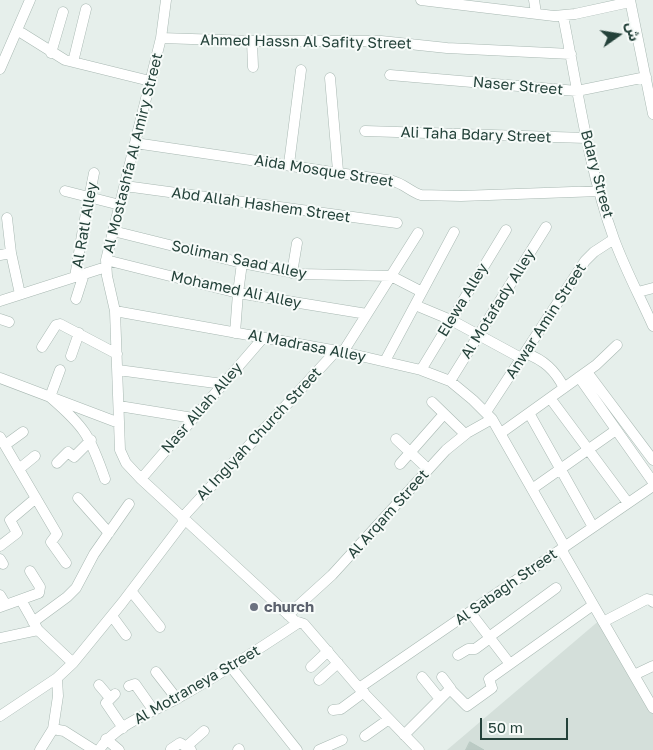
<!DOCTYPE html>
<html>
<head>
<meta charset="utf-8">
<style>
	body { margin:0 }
	#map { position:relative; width:653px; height:750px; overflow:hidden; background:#e6efeb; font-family:"Golos Text","Noto Sans Arabic",sans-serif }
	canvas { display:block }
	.north { position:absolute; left:593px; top:10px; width:50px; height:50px; -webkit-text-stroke:4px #f7fbf9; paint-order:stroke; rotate:77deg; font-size:14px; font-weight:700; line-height:20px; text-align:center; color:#24423a }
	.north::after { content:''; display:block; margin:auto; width:18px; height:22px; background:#24423a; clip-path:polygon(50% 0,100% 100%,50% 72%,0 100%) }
	.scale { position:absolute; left:480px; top:718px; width:88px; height:22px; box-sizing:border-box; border:2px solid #24423a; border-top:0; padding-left:6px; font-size:15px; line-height:18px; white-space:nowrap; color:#24423a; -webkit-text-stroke:4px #f7fbf9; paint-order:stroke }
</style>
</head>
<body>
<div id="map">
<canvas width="653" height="750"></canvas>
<div class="north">ش</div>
<div class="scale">50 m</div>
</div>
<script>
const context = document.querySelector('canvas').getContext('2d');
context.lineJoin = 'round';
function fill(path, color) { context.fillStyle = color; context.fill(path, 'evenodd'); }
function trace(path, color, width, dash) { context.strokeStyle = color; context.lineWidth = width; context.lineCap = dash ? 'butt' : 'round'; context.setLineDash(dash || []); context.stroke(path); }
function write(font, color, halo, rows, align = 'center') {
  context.font = font + ' "Golos Text",sans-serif'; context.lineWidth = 4; context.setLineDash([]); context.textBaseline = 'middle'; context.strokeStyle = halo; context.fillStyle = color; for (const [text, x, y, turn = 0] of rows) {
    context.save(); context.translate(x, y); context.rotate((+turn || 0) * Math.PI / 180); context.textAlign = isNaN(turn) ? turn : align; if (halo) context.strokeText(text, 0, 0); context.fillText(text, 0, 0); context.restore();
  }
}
const built = new Path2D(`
	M601,619L653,708V750H447Z`);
const building = new Path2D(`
	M470,742L484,750H466Z`);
const street = new Path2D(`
	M166,0L161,38L106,260L107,276L115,311L120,450L126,463L141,479L295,621L304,624L359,688L419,750
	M421,0L554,16L575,14L630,2
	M534,0L536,13
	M630,0L653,114
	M563,16C578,90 588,167 614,239C625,269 640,297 653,326
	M17,30L65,60L150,81
	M161,38L252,41H381L447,48L571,54
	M252,41L253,67
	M51,53L63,12
	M73,62L86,9
	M0,69L30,0
	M390,75L577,91L646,77
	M330,78L338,171
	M365,131L586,138
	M135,143L393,181C404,184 411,192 421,195L461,196L600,191
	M289,164L301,70
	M125,186L397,223
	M65,191L120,205
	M7,218L11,253L20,294
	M113,231L242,263L300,274L391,276L422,292
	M0,255L11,253
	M106,260L238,293L367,314
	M292,273L297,243
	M75,277L83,229L94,173
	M638,292L653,288
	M76,299L84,274
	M0,301L106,267
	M415,305L451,320L521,358
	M115,311L343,352L421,370L450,381L473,400L492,419L565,547
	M0,319L9,322
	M235,333L238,293L242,263
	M42,347L56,325L60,324L117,354
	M343,352L418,233
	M525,353C544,360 555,370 564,388
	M71,356L79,333
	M385,361L454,232
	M60,370L50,397C85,427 90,436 105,479
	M118,370L223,384
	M421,370L506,230
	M587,372L653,460
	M579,377L653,482
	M0,378L119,423
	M450,381L546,227
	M550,398L628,503
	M432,402L465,434
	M119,406L193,418
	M486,412L585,261L594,252L614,239
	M529,413L593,527
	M501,433L596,365L617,345
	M0,437L57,534L51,542L66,563
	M396,439L428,469
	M5,445L23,432
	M57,463L68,452L74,457L91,440
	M400,464L444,414
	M19,469L35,456
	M141,479L263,338
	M532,489L616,430
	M78,498L109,533
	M182,518L336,351
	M0,546L17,533L10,520L36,498
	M561,549L653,708
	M0,559L3,564
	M131,591L160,627
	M0,595L6,605
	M21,600L38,630L73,663
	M0,607L39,593L40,587L30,571
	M470,612L510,664
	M288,615L332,575L446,450L467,433L492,419
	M112,616L126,635
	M33,622L67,597L76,588L94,554L129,504
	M603,622L647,599L651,600L653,602
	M489,637L556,588
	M0,638L38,630
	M458,655L468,649H475L490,638
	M231,667L297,750
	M311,667L328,651
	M156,672L177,699
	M634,675L653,666
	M422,677L440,699
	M442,677L451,689
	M319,680L338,663
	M99,685L110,698
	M129,686L135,684L154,711
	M359,688L653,486
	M115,694L106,703L123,728
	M333,710L341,709L364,692
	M0,716L57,678L73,663L122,603L185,520
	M53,729L64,731L94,750
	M404,735L450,689L467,706L492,688L489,679L593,605
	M365,736L389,719
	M106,739L119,750
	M187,746L204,731
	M171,749L180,743L191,750
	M40,750L53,729L58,696L57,678
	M99,750C116,724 152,713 178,698C219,675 259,649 298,623
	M238,750L239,749
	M319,750L342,740`);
const markers = [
	[254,607,5,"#6b7280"]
];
const streetNames = [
	["Ahmed Hassn Al Safity Street",306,42,1],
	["Naser Street",518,86,5],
	["Ali Taha Bdary Street",476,135,2],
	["Al Mostashfa Al Amiry Street",133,153,-76],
	["Aida Mosque Street",324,171,9],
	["Bdary Street",597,174,75],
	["Abd Allah Hashem Street",261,205,8],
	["Al Ratl Alley",85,225,-80],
	["Soliman Saad Alley",239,260,12],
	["Mohamed Ali Alley",236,290,12],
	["Elewa Alley",463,300,-59],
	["Al Motafady Alley",498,304,-58],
	["Anwar Amin Street",546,321,-57],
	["Al Madrasa Alley",307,346,11],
	["Nasr Allah Alley",202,408,-49],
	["Al Inglyah Church Street",259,434,-47],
	["Al Arqam Street",388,514,-48],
	["Al Sabagh Street",506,587,-35],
	["Al Motraneya Street",197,685,-30]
];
const worshipNames = [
	["church",264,607]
];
fill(built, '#d4dfda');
fill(building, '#bbcac4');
trace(building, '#b8c9c2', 1);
trace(street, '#a8b8b2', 11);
trace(street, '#fff', 10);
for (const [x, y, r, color] of markers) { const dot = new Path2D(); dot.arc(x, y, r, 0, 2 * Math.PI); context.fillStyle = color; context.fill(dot); trace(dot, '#f7fbf9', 2); }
write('15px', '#24423a', '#f7fbf9', streetNames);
write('bold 15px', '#5b616d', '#f7fbf9', worshipNames, 'left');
</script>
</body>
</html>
